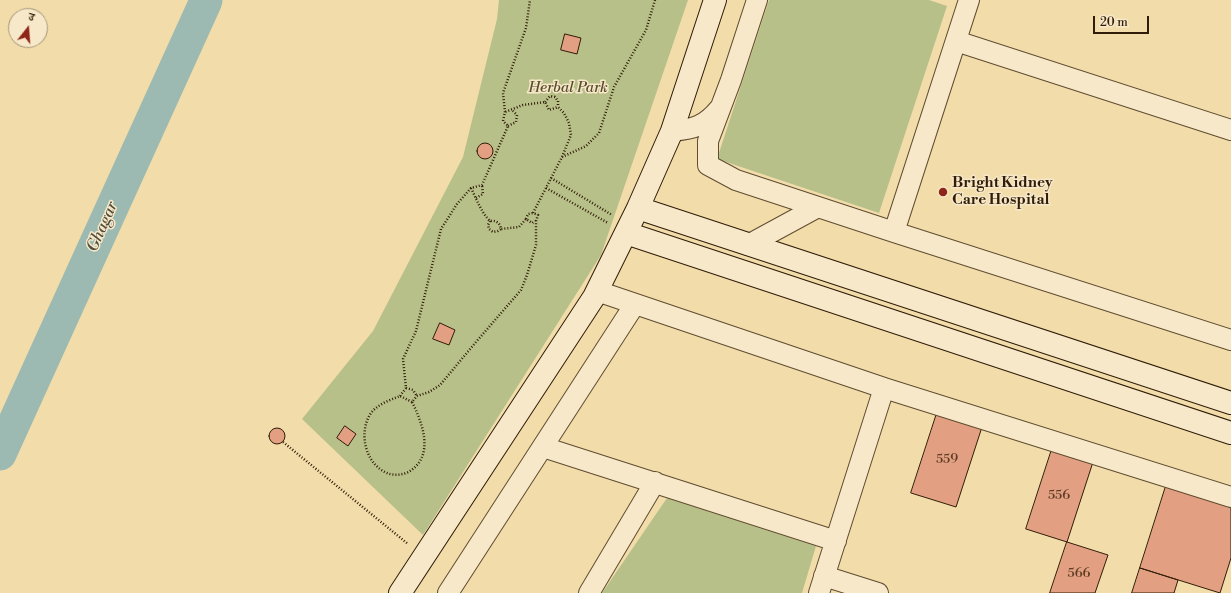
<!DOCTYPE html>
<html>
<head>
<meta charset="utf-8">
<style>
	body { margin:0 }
	#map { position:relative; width:1231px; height:593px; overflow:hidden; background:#f1dcaa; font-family:"Libre Bodoni","Noto Serif Devanagari",serif }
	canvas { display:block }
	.north { position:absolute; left:8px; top:8px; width:40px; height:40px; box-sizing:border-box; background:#f6e8c8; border:1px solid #a7967b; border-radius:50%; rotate:17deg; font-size:11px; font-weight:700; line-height:16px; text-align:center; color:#301c08 }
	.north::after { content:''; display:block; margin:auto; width:14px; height:18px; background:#8f2418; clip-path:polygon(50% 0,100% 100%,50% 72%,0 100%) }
	.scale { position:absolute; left:1093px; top:16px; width:56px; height:18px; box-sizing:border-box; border:2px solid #301c08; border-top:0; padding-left:5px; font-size:12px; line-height:14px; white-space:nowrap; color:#301c08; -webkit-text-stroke:3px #f6e8c8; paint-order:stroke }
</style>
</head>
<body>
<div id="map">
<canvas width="1231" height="593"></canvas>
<div class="north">उ</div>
<div class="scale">20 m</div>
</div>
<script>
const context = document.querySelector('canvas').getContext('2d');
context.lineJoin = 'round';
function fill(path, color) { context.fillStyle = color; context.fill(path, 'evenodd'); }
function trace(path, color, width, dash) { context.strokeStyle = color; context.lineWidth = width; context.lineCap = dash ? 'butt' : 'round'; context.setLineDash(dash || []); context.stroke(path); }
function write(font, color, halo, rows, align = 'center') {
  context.font = font + ' "Libre Bodoni",serif'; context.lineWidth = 3; context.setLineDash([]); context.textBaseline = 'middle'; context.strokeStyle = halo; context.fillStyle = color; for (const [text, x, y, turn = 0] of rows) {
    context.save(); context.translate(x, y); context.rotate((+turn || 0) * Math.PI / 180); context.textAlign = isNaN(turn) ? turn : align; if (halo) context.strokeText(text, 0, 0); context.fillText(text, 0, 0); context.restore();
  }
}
const green = new Path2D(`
	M499,0H688L601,255L423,535L302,419L373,331L463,157L497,19Z
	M769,0H929L947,6L879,213L717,159Z
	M667,498L816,546L802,593H602Z`);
const river = new Path2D(`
	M0,454L205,3L206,0`);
const building = new Path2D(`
	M565,34L581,38L577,54L561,50Z
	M477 151a8 8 0 1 1 16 0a8 8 0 1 1-16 0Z
	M440,323L455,330L449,345L433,339Z
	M937,413L982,427L956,507L911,493Z
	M345,426L356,434L348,446L337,438Z
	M269 436a8 8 0 1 1 16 0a8 8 0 1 1-16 0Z
	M1052,449L1093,462L1067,542L1026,529Z
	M1166,486L1231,506V558L1220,593L1140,568Z
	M1067,542L1108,555L1095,593H1050Z
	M1140,568L1178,580L1174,593H1132Z`);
const path = new Path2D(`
	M545,102L550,96L555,97L558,101V107
	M508,126L516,122L517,115L512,110
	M562,157L586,146L599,133L614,87L646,30L655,0
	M551,178L612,215
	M471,188C477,200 481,212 490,221C496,220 500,223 501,229L519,227L526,219L532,223L535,221
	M546,188L608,223
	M476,198L483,194L482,185
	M526,219L528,214L533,213
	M490,221L488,225L489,229L493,232L498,231L501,229
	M406,388L413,390L417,396
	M400,396L406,388L403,359L416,331L441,229L457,204L471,188L482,185L508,126L503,121L505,112L503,93L526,28L530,0
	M412,402L400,396C390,400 378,404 371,413C358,432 365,464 387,473C394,476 404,475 410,471C435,455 422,422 412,402L417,396L429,392L440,385L476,342L521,290L527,275L536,245V221L538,215L533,213L562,157L571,135L569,123L564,113L558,107L549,110L545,102L523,105L505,112
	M283,442L408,544`);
const street = new Path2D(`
	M757,0L731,80L708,141V165L736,180L894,232L1231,340
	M956,41L1231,130
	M672,131C694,129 705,126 719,109
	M894,232L969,0
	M748,245L818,207
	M597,291L884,388
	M543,447L836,541
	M824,576L878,593
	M448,593L635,304
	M589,593L655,482
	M819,593L884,388L1231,497`);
const secondary = new Path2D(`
	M638,208L1231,403
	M626,233L1231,433
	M400,593L594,297L638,208L672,131L715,0`);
const markers = [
	[943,192,5,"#8f2418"]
];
const numberNames = [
	["559",947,460],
	["556",1059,496],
	["566",1079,574]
];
const parkNames = [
	["Herbal Park",568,88]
];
const poiNames = [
	["Bright Kidney",952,183],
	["Care Hospital",952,200]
];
const waterNames = [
	["Ghagar",103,227,-66]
];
fill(green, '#b8c08a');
trace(river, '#9cbab1', 33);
fill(building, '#e39f82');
trace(building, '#301c08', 1);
trace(street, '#604c30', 22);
trace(secondary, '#301c08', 24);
trace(path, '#301c08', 2.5, [1, 2]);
trace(street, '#f6e8c8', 20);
trace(secondary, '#f6e8c8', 22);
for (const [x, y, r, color] of markers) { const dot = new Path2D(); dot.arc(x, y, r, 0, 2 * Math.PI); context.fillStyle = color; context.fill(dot); trace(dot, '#f6e8c8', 1.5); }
write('13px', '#5d3d26', null, numberNames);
write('italic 15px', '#594d2f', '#f6e8c8', parkNames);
write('bold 15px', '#301c08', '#f6e8c8', poiNames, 'left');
write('italic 16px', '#504b3b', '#f6e8c8', waterNames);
</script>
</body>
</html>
